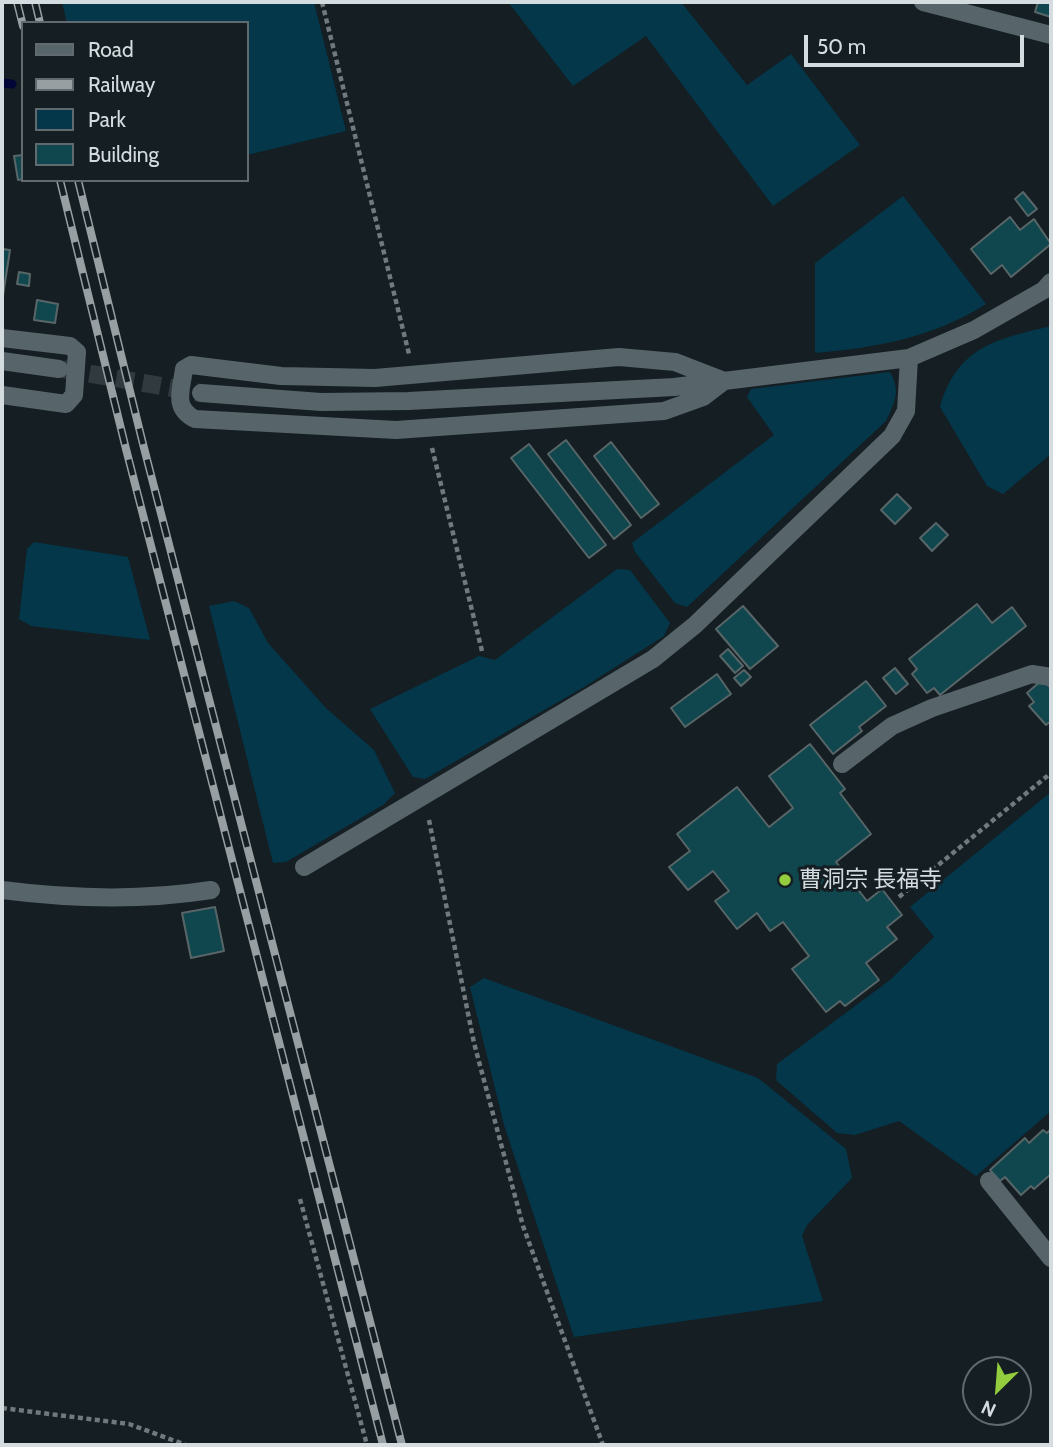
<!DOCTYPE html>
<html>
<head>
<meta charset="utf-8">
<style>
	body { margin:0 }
	#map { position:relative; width:1053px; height:1447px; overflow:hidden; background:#141e23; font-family:Cabin,sans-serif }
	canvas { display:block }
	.frame { position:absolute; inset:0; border:4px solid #d5dcdf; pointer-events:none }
	.legend { position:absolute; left:21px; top:21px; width:228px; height:161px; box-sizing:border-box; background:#141e23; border:2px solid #616a6e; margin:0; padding:9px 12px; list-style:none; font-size:21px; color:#d5dcdf }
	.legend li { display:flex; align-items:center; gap:14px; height:35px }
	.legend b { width:35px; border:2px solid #616a6e }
	.north { position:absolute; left:962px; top:1356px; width:70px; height:70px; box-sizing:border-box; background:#141e23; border:2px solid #616a6e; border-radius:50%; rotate:205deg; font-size:19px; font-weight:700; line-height:28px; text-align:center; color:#d5dcdf }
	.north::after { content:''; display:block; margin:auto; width:24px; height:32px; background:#93cc3d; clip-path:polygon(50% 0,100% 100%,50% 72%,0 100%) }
	.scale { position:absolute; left:804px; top:35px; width:220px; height:32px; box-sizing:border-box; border:4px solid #d5dcdf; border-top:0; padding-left:9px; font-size:21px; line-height:24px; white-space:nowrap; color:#d5dcdf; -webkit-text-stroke:5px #141e23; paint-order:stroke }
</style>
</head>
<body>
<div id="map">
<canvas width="1053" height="1447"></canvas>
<div class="frame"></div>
<ul class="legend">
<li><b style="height:9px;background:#576469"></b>Road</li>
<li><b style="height:9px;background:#979fa3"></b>Railway</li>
<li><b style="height:19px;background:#043749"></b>Park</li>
<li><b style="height:19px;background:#10464d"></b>Building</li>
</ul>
<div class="north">N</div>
<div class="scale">50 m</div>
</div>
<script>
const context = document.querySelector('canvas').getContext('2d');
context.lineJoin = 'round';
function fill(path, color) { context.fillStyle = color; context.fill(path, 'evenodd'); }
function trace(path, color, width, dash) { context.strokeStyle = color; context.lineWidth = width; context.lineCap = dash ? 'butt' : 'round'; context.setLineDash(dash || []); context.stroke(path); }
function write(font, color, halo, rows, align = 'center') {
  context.font = font + ' Cabin,"Noto Sans JP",sans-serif'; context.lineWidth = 6; context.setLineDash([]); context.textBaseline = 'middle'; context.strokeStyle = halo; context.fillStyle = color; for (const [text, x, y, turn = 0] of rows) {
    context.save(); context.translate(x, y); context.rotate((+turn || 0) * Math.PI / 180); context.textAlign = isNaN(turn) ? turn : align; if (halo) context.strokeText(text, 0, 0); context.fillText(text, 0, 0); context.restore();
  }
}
const green = new Path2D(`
	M62,2H314L346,131L247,155V23H67Z
	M508,2H681L747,85L791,54L860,145L773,206L646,36L573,86Z
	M903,196L986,304C935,337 875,348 815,353V263Z
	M1051,326V454L1003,494L987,486L940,407C957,347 996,339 1051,326Z
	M890,372C901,391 895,402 886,421L687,607L675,603L635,552L632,543L774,435L747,397L751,389Z
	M34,542L128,557L150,640L31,626L19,619L27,549Z
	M617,569L630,570L670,623L664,636L584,687L425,779L413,777L370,709L479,656L495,660Z
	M234,601L249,608L268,643L326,708L374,750L395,793L383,805L286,862L273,863L209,606Z
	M1051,792V1111L976,1176L899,1121L855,1135L837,1133L776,1080L777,1064L890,980L934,937L910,907Z
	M484,978L758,1078L846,1149L852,1178L807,1225L802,1236L823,1301L574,1337L504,1125L470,987Z`);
const stream = new Path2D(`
	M2,83L12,84`);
const building = new Path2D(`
	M1038,2H1051V17L1035,12Z
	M23,155V179L18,180L14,156Z
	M1023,192L1037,209L1028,216L1015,199Z
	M1010,217L1020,230L1034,219L1051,244L1011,277L1002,265L991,274L971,249Z
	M2,249L10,250L2,302Z
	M19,272L30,274L29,286L17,284Z
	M37,300L58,304L55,323L34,320Z
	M566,440L631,525L614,539L548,454Z
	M611,442L659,504L641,518L594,456Z
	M529,444L606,545L589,558L511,458Z
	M897,494L911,508L895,524L881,510Z
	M936,523L948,535L932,551L920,538Z
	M977,604L992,623L1012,607L1026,626L940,695L934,688L927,693L912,674L917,669L909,659Z
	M743,606L778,646L750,669L716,629Z
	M728,649L743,666L735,673L720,656Z
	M895,668L908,684L896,694L883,678Z
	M744,670L751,677L741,686L734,678Z
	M717,674L731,694L685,727L671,708Z
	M1042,680L1051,688V721L1046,725L1029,706L1034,702L1027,693Z
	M866,681L886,706L859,727L862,731L833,754L810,725Z
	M810,744L845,789L840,793L871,834L836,862L867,901L882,889L902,915L887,927L897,939L866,963L879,980L845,1006L840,1001L826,1012L792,969L809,956L783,922L770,931L757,913L737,929L715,901L729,891L713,871L688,890L669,867L690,851L677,834L737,787L769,827L793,808L769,776Z
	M215,907L224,951L191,958L182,913Z
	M1051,1129V1174L1034,1189L1031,1186L1021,1195L1005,1177L1000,1181L990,1170L1025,1138L1029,1143L1043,1130L1047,1133Z`);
const minorTunnel = new Path2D(`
	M63,369L201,393`);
const path = new Path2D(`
	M322,2L409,354
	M432,448L482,651
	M429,820L474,1043L523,1226L603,1445
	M899,897L1051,773
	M300,1199L367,1445
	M2,1408L129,1424L186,1445`);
const minor = new Path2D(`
	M923,2L1051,35
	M2,338L70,346L77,352L74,395L66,404L2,395
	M619,357L675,362L724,381L703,397L664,411L396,430L195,419C173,408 181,391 184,369L191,365L281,376L375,378Z
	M2,361L59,369
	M201,393L321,402L409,401L674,387L724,381L909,358L974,330L1044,290L1051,282
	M842,764L892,726L932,708L1032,674L1051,677
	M304,867L653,659L695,625L892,436L906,411L909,358
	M2,890C72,899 141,901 211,890
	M989,1181L1051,1258`);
const rail = new Path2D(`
	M17,2L23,26
	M35,2L40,23
	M60,180L126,449L383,1445
	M78,180L143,444L402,1445`);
const markers = [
	[785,880,7,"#93cc3d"]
];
const poiNames = [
	["曹洞宗 長福寺",799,880]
];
fill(green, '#043749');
trace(stream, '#020636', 9);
fill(building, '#10464d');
trace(building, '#586668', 2);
trace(minorTunnel, '#313a3f', 18, [18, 9]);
trace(path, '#71797d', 4.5, [5, 3.5]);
trace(minor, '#576469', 18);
trace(rail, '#979fa3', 8);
trace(rail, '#141e23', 5, [16]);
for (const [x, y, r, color] of markers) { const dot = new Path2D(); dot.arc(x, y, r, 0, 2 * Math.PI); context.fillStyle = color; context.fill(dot); trace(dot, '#141e23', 2.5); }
write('23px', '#d5dcdf', '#141e23', poiNames, 'left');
</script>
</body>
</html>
